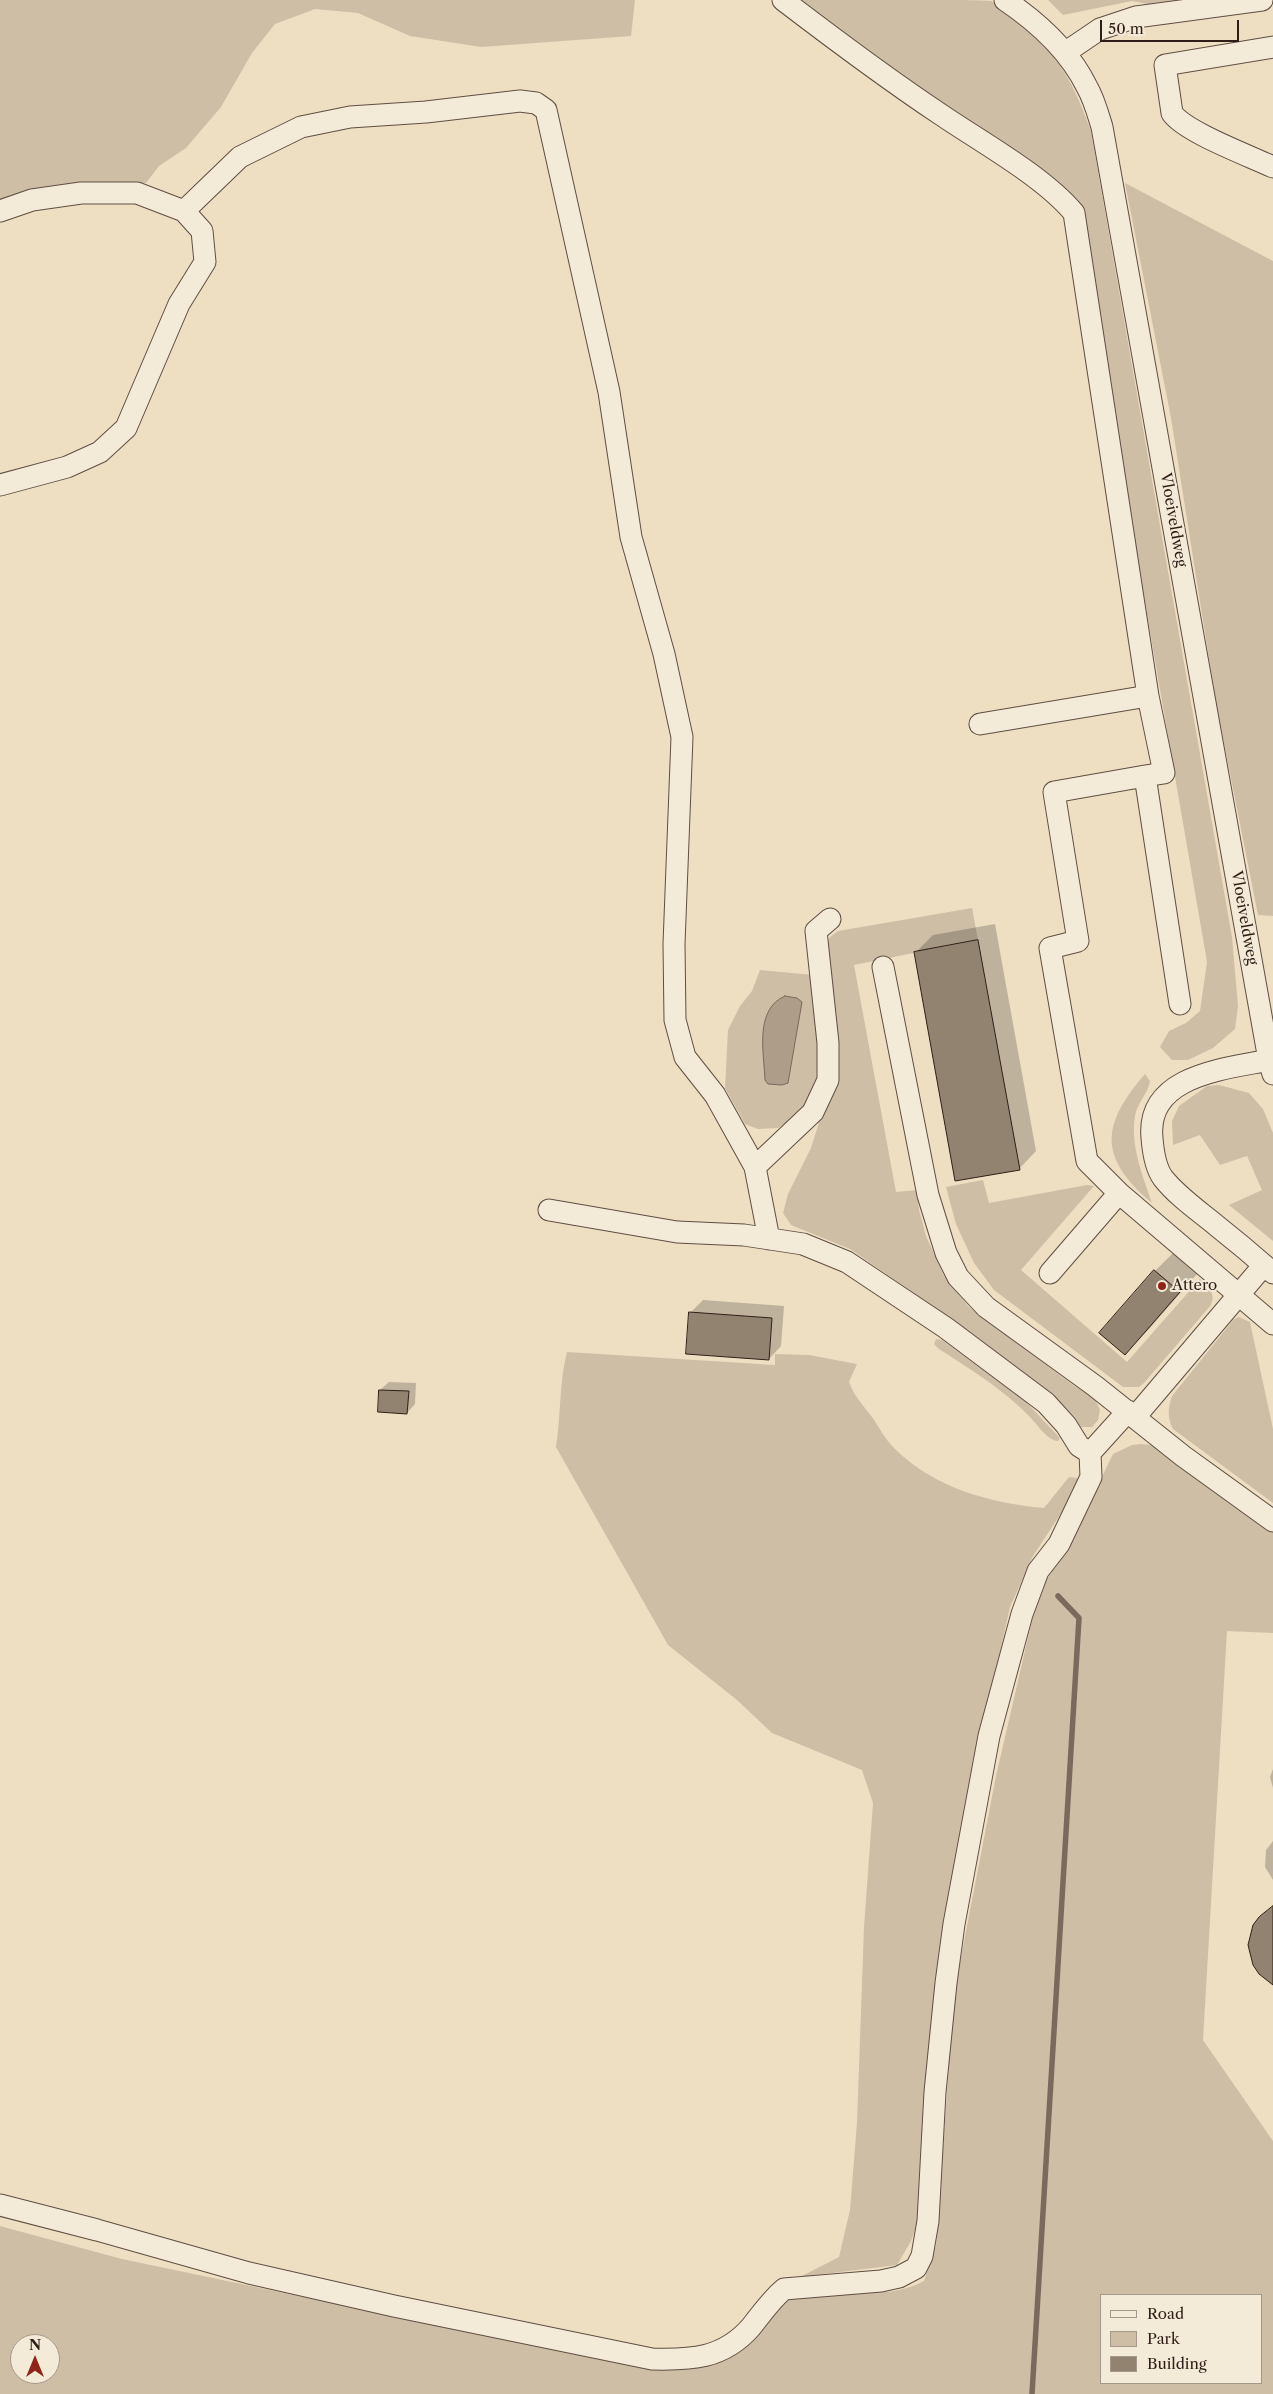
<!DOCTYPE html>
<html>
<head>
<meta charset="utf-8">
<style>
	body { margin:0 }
	#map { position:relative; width:1273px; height:2394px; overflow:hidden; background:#eedfc3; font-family:"Libre Caslon Text",serif }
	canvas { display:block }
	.legend { position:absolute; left:1100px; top:2294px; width:162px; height:90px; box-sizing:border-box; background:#f4ead8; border:1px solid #a5988b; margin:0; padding:6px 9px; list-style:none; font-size:15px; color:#2f1e17 }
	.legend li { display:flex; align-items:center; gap:10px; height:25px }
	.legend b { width:25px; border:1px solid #a5988b }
	.north { position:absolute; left:10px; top:2334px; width:50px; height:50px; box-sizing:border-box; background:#f4ead8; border:1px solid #a5988b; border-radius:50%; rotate:0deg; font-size:14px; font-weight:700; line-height:20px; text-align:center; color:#2f1e17 }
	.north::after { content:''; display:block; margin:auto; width:18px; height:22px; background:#8f2418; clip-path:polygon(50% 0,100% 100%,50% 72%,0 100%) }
	.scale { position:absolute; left:1100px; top:20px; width:139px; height:22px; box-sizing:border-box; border:2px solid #2f1e17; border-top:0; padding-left:6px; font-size:15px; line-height:18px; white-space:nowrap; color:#2f1e17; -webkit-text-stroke:4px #f4ead8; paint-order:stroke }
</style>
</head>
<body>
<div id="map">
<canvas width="1273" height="2394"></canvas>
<ul class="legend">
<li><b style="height:6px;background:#f4ead8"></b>Road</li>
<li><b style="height:14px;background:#cebea6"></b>Park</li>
<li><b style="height:14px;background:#928270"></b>Building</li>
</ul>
<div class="north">N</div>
<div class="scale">50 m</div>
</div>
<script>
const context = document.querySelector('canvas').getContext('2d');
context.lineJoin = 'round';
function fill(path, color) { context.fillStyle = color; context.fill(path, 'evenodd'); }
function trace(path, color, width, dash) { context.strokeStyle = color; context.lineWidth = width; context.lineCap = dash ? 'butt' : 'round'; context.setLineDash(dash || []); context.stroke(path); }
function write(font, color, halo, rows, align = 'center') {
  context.font = font + ' "Libre Caslon Text",serif'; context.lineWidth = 4; context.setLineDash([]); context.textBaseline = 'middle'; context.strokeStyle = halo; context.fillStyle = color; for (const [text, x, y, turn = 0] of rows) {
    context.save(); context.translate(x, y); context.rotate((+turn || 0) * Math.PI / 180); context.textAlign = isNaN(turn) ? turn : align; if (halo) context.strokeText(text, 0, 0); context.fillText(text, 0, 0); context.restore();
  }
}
const green = new Path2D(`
	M0,0H635L631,36L481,47L410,36L358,13L315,9L275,24L252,53L221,107L186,148L159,166L146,183H81L0,201Z
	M800,0C850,0 900,0 949,0C961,0 981,0 991,1C1045,27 1072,78 1091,131L1232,937L1238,1006L1235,1029L1213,1048L1188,1060H1172L1160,1047L1169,1031L1186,1023L1200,1011L1207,962L1110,400L1073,199Z
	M1048,0H1187L1153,5L1132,1L1063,15Z
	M1125,183L1273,261V916L1258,915L1216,703L1171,418Z
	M972,908L978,940L854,965L896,1192L917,1190L919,1210L926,1236L943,1274L969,1307L1073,1385L1095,1399L1100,1410L1098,1420L1092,1427H1080L1075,1417L1052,1395L969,1331L850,1249L791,1225L783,1213L788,1194L811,1148L822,1113L838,1086L836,1035L823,954L830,937L838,931Z
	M760,970L813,975L817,995L819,1079L804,1112L778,1128L758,1129L745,1124L725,1088L728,1030L740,1006L752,991Z
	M1145,1074L1150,1081C1148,1094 1137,1103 1135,1116C1130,1146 1143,1176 1152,1203C1099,1158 1100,1126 1145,1074Z
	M1219,1085L1249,1093L1263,1109L1273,1133V1241L1229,1205L1262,1190L1247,1156L1220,1165L1200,1135L1173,1145L1172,1121L1179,1106L1207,1086Z
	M983,1180L989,1203L1087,1185L1094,1186L1021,1270L1127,1362L1200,1279C1209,1288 1216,1293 1211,1305L1144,1383L1139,1387H1123L994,1290L974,1263L956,1224L946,1187Z
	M1239,1317L1250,1322L1273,1429V1503L1173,1429C1167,1417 1168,1408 1172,1396L1234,1319Z
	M936,1339L942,1340L1026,1402L1060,1438L1058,1441C1047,1441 1035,1421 1027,1414C1001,1388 970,1369 939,1349L934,1344Z
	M567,1352L775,1365V1354L809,1355L857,1364L849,1382C854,1396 863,1405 872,1417C879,1427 885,1439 894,1448C934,1488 990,1503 1044,1508L1069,1477L1077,1478L1081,1483L1033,1556L1010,1607L986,1715L921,2213L911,2241L897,2265L800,2277L839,2257L850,2210L857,2123L864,1927L873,1803L862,1770L772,1733L737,1700L668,1645L556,1447C561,1416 559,1383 567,1352Z
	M1141,1444L1153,1445L1273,1532V1633L1227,1631L1203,2040L1273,2141V2394H0V2226L122,2259L638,2367C670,2368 702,2373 731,2357C750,2347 764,2314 780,2303C785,2300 795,2297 801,2296C841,2288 888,2301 924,2281L936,2245L954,1993L996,1776L1039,1590L1063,1556L1113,1454L1132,1445ZM1102,2295H1262V2383H1102ZM20,2344H50V2374H20Z`);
const water = new Path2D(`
	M785,996L797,998L802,1002L788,1083L782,1085L768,1084L765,1080C764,1053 754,1009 785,996Z`);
const shadow = new Path2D(`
	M995,924L1036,1151L1019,1169L916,952L933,935Z
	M1180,1246L1204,1266L1150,1328L1125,1354L1155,1271Z
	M703,1300L784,1306L781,1346L769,1359L690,1313Z
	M389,1382L416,1383L415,1404L407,1413L380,1390Z
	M1273,1769V1788L1270,1777Z
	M1273,1841V1880L1265,1867L1266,1850Z`);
const stream = new Path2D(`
	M1032,2394L1079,1618L1058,1596`);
const building = new Path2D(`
	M978,940L1020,1170L955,1181L914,952Z
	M1154,1270L1180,1292L1125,1355L1099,1333Z
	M689,1312L772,1318L769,1360L686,1354Z
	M379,1390L409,1391L407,1414L378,1412Z
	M1273,1906V1985L1259,1974L1253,1965L1248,1945L1253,1925L1259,1917Z`);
const minor = new Path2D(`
	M783,0C834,39 886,78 940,114C981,142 1043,176 1074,213L1148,696
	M1005,0C1039,23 1069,50 1087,87C1094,99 1098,114 1102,127L1269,1060L1273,1074
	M1273,47L1165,65L1172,113C1185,132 1250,156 1273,167
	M1066,52L1100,29L1136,17L1262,0
	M0,211L32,200L81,193H137L184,211L202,231L205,262L179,304L126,428L100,452L67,467L0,485
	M184,211L240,157L301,127L350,117L426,112L520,101L536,103L546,110L609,392L631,537L664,654L682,737L674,944L675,1020L685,1057L715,1095L755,1167L769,1239
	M980,724L1148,696L1164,773L1145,776
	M883,967L928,1195L946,1253L958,1277L986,1307L1095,1386L1183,1456L1273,1521
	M1269,1060C1225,1069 1146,1075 1152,1138C1153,1151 1155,1167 1163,1178C1178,1197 1199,1211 1217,1226C1236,1241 1255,1257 1273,1273
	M755,1167L813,1112L828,1080V1043L816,931L830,919
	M1119,1193L1087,1161L1050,948L1078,941L1054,792L1145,776L1180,1004
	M549,1210L677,1232L744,1235L803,1244L847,1262L946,1328L1046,1403L1066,1425L1079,1446L1090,1453L1128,1411
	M1050,1273L1119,1193L1273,1324
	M1135,1417L1264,1265
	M0,2205L97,2230L249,2273L394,2306L652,2359C691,2360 723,2359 751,2327C762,2313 771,2300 784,2289L881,2281L899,2277L916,2268L922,2256L928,2221L935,2092L946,1983L954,1924L989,1736L1022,1614L1038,1571L1059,1544L1091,1477L1090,1453`);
const markers = [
	[1162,1286,5,"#8f2418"]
];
const streetNames = [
	["Vloeiveldweg",1173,520,80],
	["Vloeiveldweg",1244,918,80]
];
const poiNames = [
	["Attero",1172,1286]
];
fill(green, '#cebea6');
fill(water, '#ad9d89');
trace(water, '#7b6a5b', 1);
fill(shadow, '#0003');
trace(stream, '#7b6a5b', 5.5);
fill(building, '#928270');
trace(building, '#2f1e17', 1);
trace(minor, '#5f4e42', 23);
trace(minor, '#f4ead8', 21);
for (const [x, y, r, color] of markers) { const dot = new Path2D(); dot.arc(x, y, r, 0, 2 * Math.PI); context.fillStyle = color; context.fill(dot); trace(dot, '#f4ead8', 2); }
write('15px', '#2f1e17', '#f4ead8', streetNames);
write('15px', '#2f1e17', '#f4ead8', poiNames, 'left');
</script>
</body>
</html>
